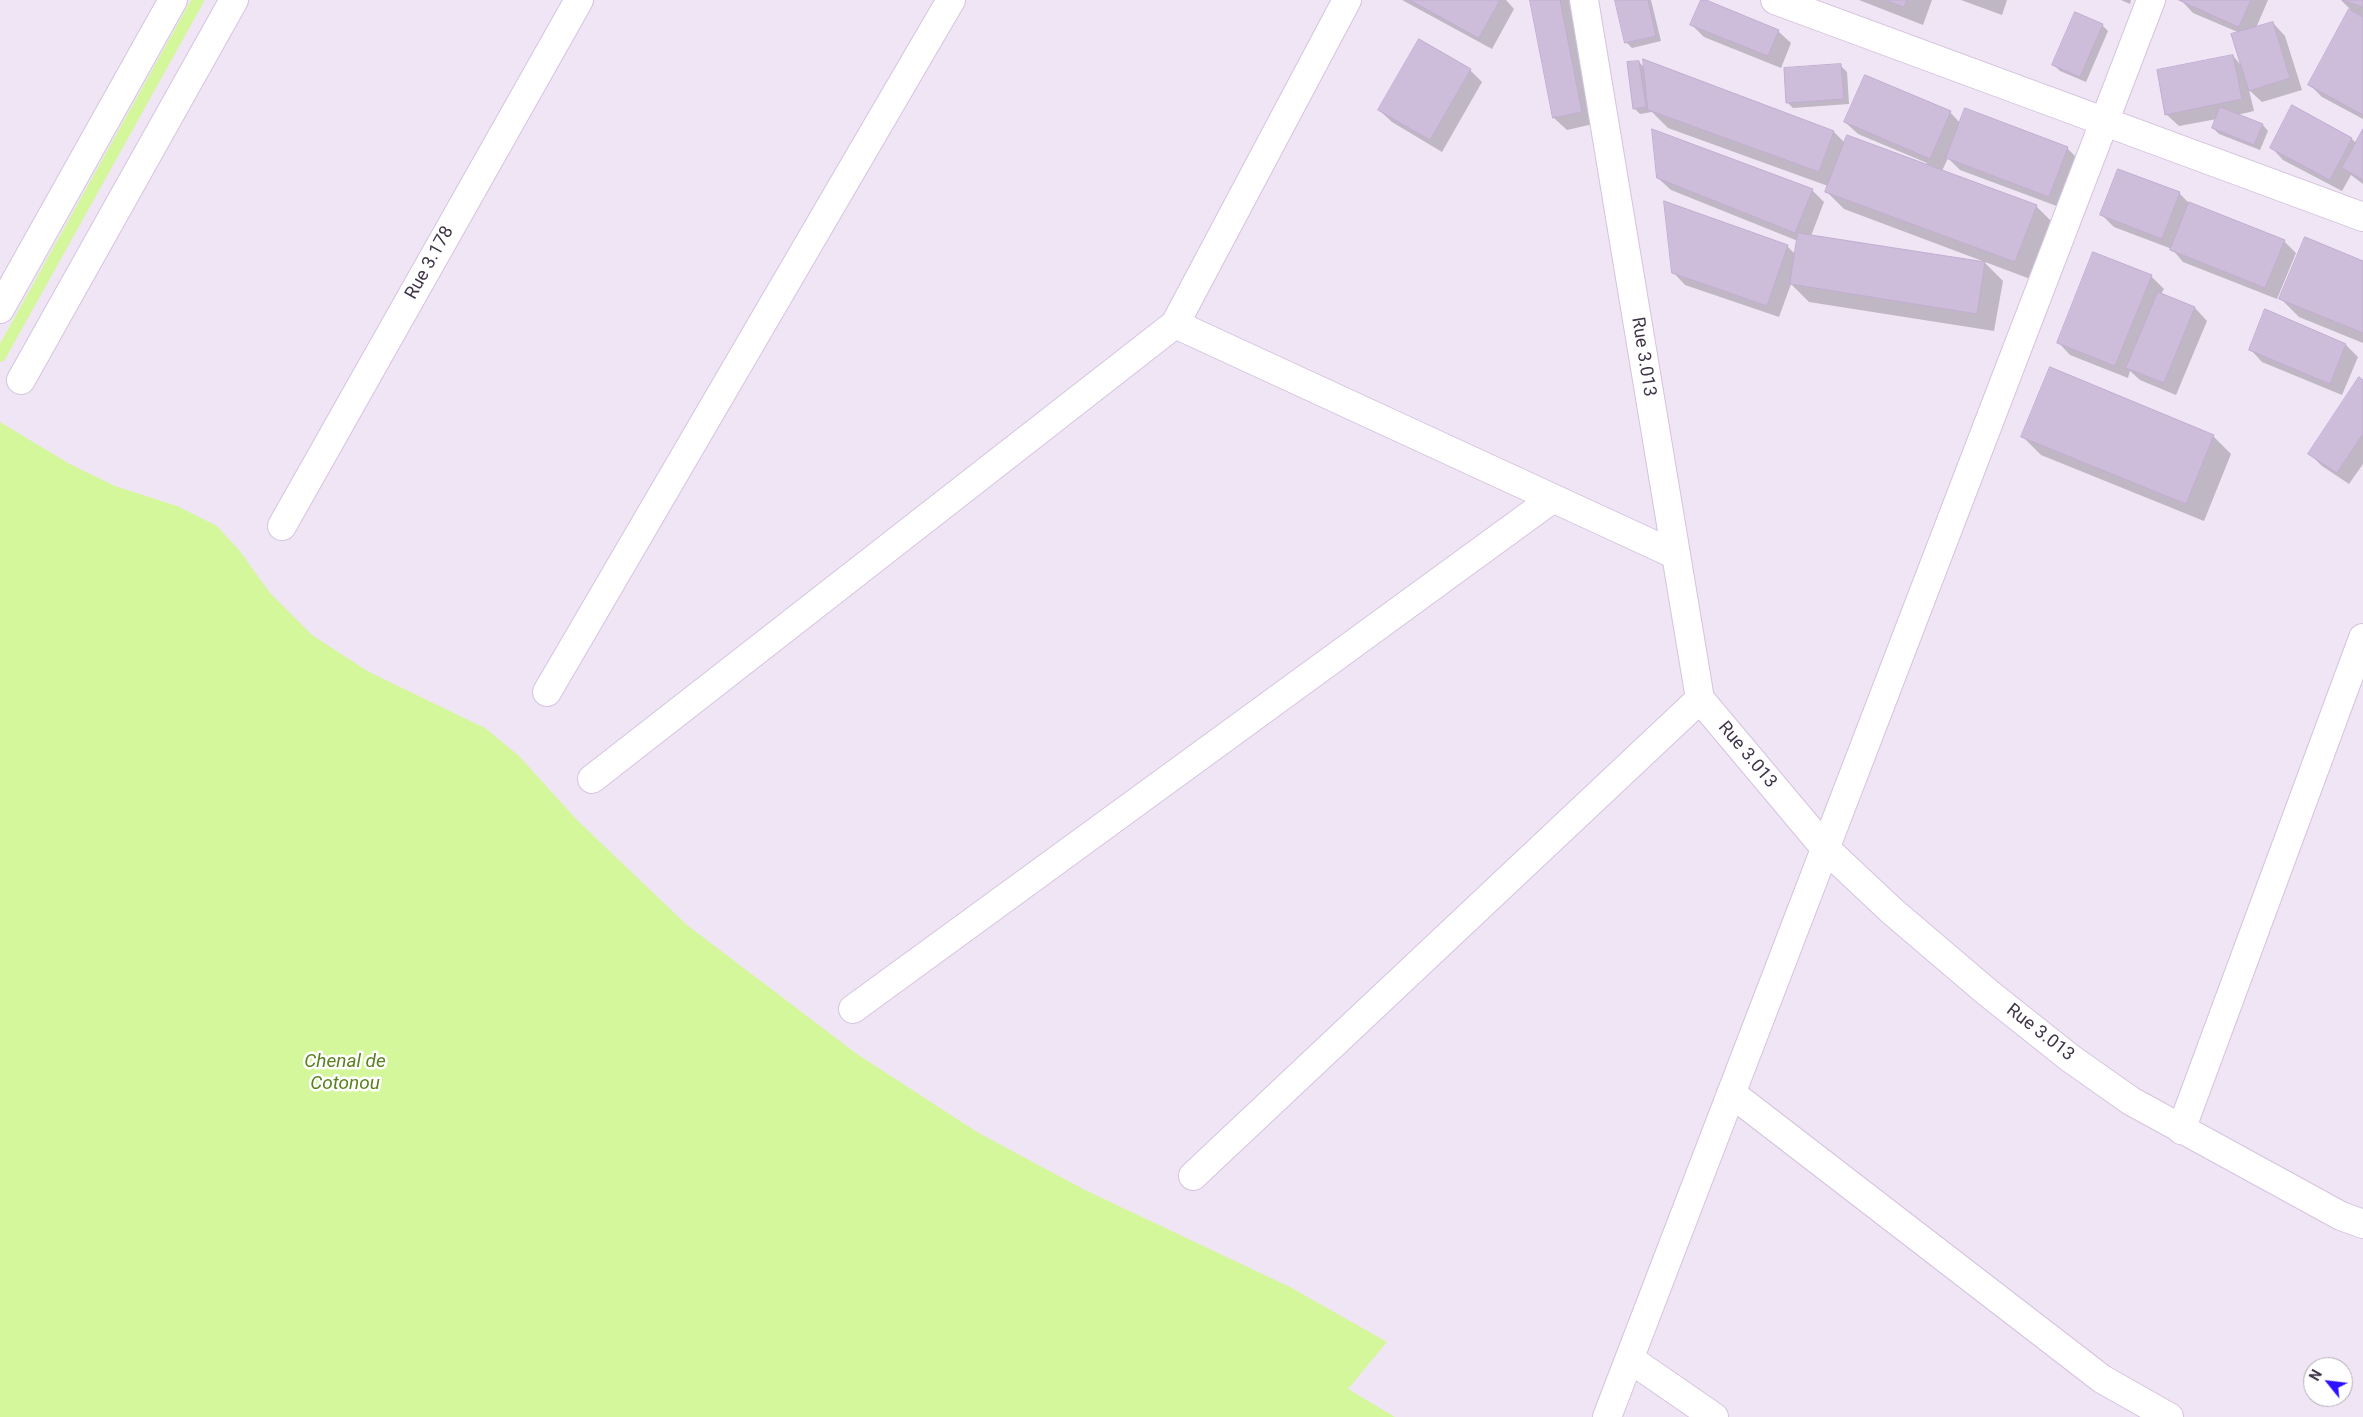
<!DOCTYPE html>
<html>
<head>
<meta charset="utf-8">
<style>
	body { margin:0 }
	#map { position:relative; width:2363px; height:1417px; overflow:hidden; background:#efe5f4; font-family:Roboto,sans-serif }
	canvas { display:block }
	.north { position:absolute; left:2303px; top:1357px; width:50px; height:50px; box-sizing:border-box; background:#fff; border:1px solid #b2aeb5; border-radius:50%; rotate:299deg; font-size:14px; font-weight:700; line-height:20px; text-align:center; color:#3f3447 }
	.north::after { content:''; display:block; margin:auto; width:18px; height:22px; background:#2d11ff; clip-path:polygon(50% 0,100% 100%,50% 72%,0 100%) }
</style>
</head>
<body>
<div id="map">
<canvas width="2363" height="1417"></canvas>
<div class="north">N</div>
</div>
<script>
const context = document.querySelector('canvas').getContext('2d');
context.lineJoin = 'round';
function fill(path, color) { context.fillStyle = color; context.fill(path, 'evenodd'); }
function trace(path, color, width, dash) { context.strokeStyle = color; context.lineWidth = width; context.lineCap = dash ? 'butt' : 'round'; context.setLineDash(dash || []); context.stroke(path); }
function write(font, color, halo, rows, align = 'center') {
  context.font = font + ' Roboto,sans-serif'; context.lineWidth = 5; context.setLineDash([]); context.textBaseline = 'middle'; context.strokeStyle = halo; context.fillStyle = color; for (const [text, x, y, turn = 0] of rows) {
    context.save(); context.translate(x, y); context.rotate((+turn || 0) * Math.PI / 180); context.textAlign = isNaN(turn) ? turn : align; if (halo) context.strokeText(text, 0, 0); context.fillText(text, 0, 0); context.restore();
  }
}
const water = new Path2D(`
	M0,422L68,463L115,486L177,506L217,526L239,550L270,593L312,635L369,672L485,728L519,756L577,820L687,925L857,1054L977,1132L1085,1190L1290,1287L1387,1342L1348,1389L1395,1417H0Z`);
const shadow = new Path2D(`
	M1402,0H1506L1514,9L1492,49Z
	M1531,0H1569L1593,124L1567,130L1554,118Z
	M1617,0H1651L1661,41L1632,48L1626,42Z
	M1702,0L1778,31L1791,43L1781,68L1704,37L1692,25Z
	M1859,0H1932L1923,25Z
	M1961,0H2007L2002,15Z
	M2121,0H2131L2130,4Z
	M2181,0H2268L2256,28L2273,23L2285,36L2302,90L2262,102L2249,90L2254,111L2237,115L2263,125L2268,131L2260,150L2219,134L2213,128L2217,119L2179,126L2166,114L2233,56L2242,66L2240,33L2193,13Z
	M2341,0H2363V119L2322,97L2310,85L2351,10Z
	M2102,25L2108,31L2086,82L2060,71L2054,65Z
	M1639,62L1645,68L1834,132L1845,143L1926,166L1927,163L1858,134L1845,122L1950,112L1960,123L2067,148L2080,161L2062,208L1960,170L1948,158L1942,171L2036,206L2054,224L2033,280L1844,209L1826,191L1828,186L1668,128L1652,112L1640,114L1634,108Z
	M1841,66L1847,72L1849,104L1793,108L1787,102Z
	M1470,70L1482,82L1442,152L1392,122L1379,110Z
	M2293,107L2352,139L2357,144L2363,132V184L2351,175L2342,191L2283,160L2271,147Z
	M1658,178L1812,190L1824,202L1811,236L1985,263L2003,281L1994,331L1809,302L1791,284L1779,317L1685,285L1673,272L1787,246L1796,255L1798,241L1671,190Z
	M2179,193L2190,204L2284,241L2296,253L2277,299L2183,262L2172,249L2114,227L2102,215Z
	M2363,262V343L2299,317L2281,299Z
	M2151,276L2164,289L2161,294L2195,308L2207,321L2176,395L2140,380L2130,371L2128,378L2070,355L2058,342Z
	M2346,345L2358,357L2342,395L2262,362L2250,349Z
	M2363,381V464L2349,484L2322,466L2310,454Z
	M2213,436L2231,454L2204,521L2041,455L2023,437Z`);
const stream = new Path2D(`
	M0,356L198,0`);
const building = new Path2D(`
	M1410,0H1500L1479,38Z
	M1530,0H1560L1582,112L1553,118Z
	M1615,0H1648L1656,36L1625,43Z
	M1701,0H1706L1779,30L1768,56L1690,25Z
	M1885,0H1907L1904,7Z
	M2179,0H2251L2239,27Z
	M2343,0H2363V7Z
	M2349,9L2363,17V115L2308,85Z
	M2075,12L2103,24L2080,77L2052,65Z
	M2273,22L2290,78L2249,91L2231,34Z
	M1419,39L1471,69L1430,140L1378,110Z
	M2233,55L2242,99L2165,115L2157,70Z
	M1643,59L1834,131L1819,172L1648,110Z
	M1639,61L1646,107L1633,109L1627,62Z
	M1841,64L1844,99L1786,103L1784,68Z
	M1865,75L1951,111L1930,159L1844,122Z
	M2292,105L2352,138L2330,180L2270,148Z
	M2220,107L2263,124L2254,145L2212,128Z
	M1965,108L2068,147L2049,197L1946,158Z
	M1652,129L1813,189L1795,233L1657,178Z
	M2363,129V180L2342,168Z
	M1847,135L2037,205L2015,262L1825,192Z
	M2118,169L2180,192L2162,239L2100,215Z
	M1664,201L1788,245L1767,306L1672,273Z
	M2189,202L2285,240L2265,288L2170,250Z
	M1798,233L1985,262L1977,314L1790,284Z
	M2305,237L2363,261V333L2279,299Z
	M2093,252L2152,275L2115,366L2057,343Z
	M2158,292L2195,307L2164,383L2126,368Z
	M2265,309L2346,344L2330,384L2249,350Z
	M2050,367L2214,435L2186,504L2021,437Z
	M2359,377L2363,380V434L2337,473L2308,454Z`);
const minor = new Path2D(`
	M1584,0L1700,699L1825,848L1892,911L1987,992L2070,1058L2131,1101L2341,1216L2363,1224
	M1775,0L2363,217
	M0,309L173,0
	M1175,324L1676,555
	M21,380L234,0
	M282,526L579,0
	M547,692L951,0
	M592,779L1175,324L1347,0
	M853,1009L1552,499
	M1731,1093L2102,1379L2169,1417
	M2181,1130L2363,638
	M1193,1176L1700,699
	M1630,1359L1714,1417
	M1607,1417L2151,0`);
const streetNames = [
	["Rue 3.178",430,263,-61],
	["Rue 3.013",1643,357,81],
	["Rue 3.013",1747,755,50],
	["Rue 3.013",2040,1033,38]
];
const waterNames = [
	["Chenal de",345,1062],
	["Cotonou",345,1084]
];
fill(water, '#d5f79c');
fill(shadow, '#0003');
trace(stream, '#d5f79c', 12);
fill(building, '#cdbdda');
trace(building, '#c2acd2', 1);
trace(minor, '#d5c4df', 30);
trace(minor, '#fff', 28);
write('18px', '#3f3447', '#fff', streetNames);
write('italic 19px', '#5a811d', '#fff', waterNames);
</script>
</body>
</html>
